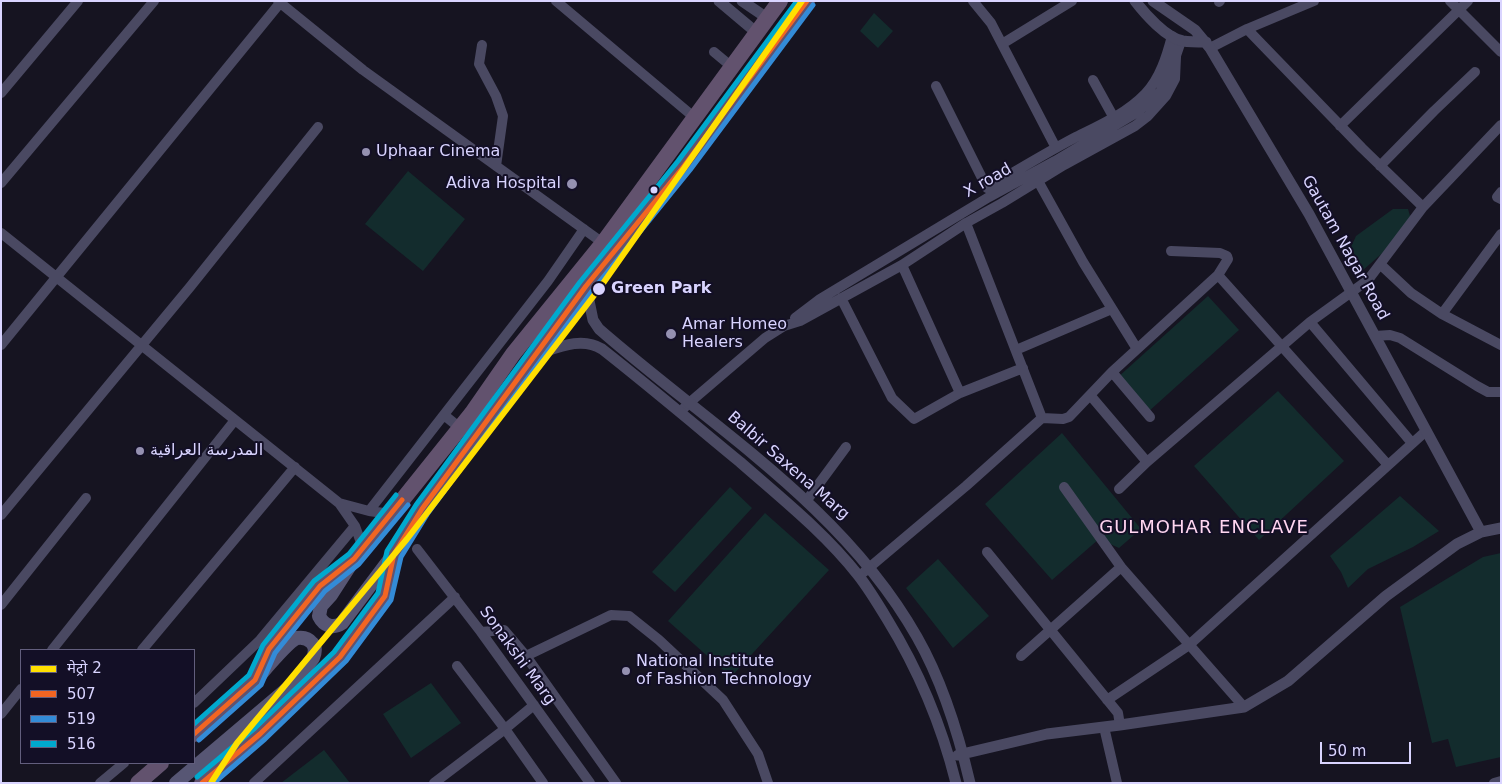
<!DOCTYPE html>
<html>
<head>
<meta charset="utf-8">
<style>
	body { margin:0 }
	#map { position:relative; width:1502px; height:784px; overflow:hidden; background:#161421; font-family:"DejaVu Sans","Noto Sans Devanagari",sans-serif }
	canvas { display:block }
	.frame { position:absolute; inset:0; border:2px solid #d9d4ff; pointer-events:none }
	.legend { position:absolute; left:20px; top:649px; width:175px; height:115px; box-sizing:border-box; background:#130f26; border:1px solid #625e7d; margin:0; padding:6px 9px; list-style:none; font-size:15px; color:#d9d4ff }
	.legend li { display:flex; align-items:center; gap:10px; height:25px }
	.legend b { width:25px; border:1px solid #625e7d }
	.scale { position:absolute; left:1320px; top:742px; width:91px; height:22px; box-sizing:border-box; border:2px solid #d9d4ff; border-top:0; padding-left:6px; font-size:15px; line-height:18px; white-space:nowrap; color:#d9d4ff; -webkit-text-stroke:4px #130f26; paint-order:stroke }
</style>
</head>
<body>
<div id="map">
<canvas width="1502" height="784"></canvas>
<div class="frame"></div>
<ul class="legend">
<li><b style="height:6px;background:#ffdf00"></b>मेट्रो 2</li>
<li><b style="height:6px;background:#f26522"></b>507</li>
<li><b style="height:6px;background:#338bd7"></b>519</li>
<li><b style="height:6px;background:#00a9ce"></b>516</li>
</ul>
<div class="scale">50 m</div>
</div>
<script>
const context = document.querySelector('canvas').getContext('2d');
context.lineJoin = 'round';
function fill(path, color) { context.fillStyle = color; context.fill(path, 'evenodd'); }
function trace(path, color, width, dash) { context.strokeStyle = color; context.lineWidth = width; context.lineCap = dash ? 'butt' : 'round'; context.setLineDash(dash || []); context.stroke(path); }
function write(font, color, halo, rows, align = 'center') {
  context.font = font + ' "DejaVu Sans",Vazirmatn,sans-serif'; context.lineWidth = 4; context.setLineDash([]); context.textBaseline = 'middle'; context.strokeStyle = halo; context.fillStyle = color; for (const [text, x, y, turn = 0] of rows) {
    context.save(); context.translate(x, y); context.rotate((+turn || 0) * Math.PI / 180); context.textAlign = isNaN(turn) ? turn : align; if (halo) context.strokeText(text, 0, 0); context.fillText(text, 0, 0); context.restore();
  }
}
const green = new Path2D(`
	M874,13L893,31L878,48L860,31Z
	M408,171L465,219L423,271L365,224Z
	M1393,209H1408L1413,226L1362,271L1351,247L1356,236Z
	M1208,296L1239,330L1148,412L1117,378Z
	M1278,391L1344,461L1259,540L1194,466Z
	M1062,433L1141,529L1119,548L1099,539L1052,580L985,504Z
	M730,487L752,508L675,592L652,572Z
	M1400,496L1439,531L1413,547L1368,569L1348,588L1341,572L1330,556Z
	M765,513L829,570L731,677L668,621Z
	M1501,553V757L1456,767L1448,739L1432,743L1400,607L1483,557Z
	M938,559L989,616L953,648L906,588Z
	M431,683L461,723L411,758L383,714Z
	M324,750L350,783H281Z`);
const minor = new Path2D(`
	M278,1L363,70L603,243
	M556,1L695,118
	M973,1L991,23L1056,148
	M1450,1L1501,52
	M1219,2L1220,1
	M1002,44L1072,1
	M482,45L479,64L496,96L503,116L496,166
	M1210,48L1247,29L1314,1
	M714,52L732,67
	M1093,80L1114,118
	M936,86L987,188C1016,171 1044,154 1074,138C1098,126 1126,114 1145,94C1160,79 1167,55 1172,36
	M1,93L78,1
	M1340,126L1468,1
	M1380,166L1434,111L1475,72
	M1038,181L1083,262L1137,349
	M1,183L154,1
	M1501,192L1497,197L1501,199
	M1423,207L1501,125
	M966,223L1042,418
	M1,233L339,503L355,526L363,548
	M902,265L960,393
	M1381,265L1411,293L1442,314L1501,345
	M1218,275L1388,465
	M841,298L892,398L914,419L960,393L1023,368
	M1442,314L1501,234
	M795,318L820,299L989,197L1055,161L1136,113L1160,92L1170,73L1181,41
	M1310,322L1412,443
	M1375,336L1390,335L1400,338L1477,386L1488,392H1501
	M1,345L280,3
	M1016,350L1112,309
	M1112,372L1150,417
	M1090,395L1147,462
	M681,411L689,403L765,338L784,326L800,321L902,265L966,223L1002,203L1064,165L1135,126L1148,116L1166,96L1175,79L1176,57
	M444,415L460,428
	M1064,487L1121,567L1244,707
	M1119,489L1147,462L1310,322L1368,280L1423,207L1362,148L1247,29
	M807,500L846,447
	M339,503L369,511L391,514
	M369,511L548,281L584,229
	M1,515L190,287L318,127
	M417,549L481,632L590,783
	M987,552L1118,713L1120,725
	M864,572L966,486L1042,418L1063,419L1069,417L1112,372L1218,275L1228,259L1227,256L1220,253L1171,251
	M1,605L86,498
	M481,632L504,630L526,656L616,783
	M52,650L235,420
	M142,650L295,467
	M526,656L611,615L629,616L659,640L723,700L758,754L768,783
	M1021,656L1121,567
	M457,666L505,729L534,705
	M1107,700L1189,645L1426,431
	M194,703L260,640L355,526
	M1,714L21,689
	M1104,727L1117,783
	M100,783L124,763
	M254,783L455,597
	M434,783L505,729L543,783
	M1494,783L1501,781`);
const tertiary = new Path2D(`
	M719,1L757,33
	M742,1L767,18
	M1135,1C1145,14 1166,38 1183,41C1190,42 1198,42 1206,42
	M1153,1L1195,30L1210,48L1309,214L1481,532
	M586,286L593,320L599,329C710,426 843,506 917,637C941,679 959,736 970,783
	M535,355C557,348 581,336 602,349C649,386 694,424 740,462C781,498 824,532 858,575C869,589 878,604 887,619C919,671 941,723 956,783
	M958,755L1047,734L1120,725L1244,707L1288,681L1386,596L1457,544L1481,532L1501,528`);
const secondary = new Path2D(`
	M351,564L331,595L321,606L319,616C324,626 333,629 342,623L393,555
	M176,783L294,683L313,658C315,653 316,647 312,643C308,638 303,637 297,638C289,641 267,667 260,675`);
const trunk = new Path2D(`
	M194,734L255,680L269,649L320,586L354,559L391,514L472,413L513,354L603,243L780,1
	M138,783L161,763
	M202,783L260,734L340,657L385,596L394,554L422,509L469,443L586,286L684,166L807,1`);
const bus1 = new Path2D(`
	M194,734L255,680L269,649L320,586L354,559L402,500
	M202,783L260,734L340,657L385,596L394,554L422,509L586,286L684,166L807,1`);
const bus2 = new Path2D(`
	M199,740L261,685L275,653L325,591L359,564L408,505
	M214,783L265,739L346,661L391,600L401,557L428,513L592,291L690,170L813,5`);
const bus3 = new Path2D(`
	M194,724L249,675L263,645L314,581L349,554L396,495
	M197,777L255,728L334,652L378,593L387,551L416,505L580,282L678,161L797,1`);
const metro1 = new Path2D(`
	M211,783L237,743L407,539L599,289L802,1`);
const markers = [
	[366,152,5,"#9591b1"],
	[572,184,6,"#9591b1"],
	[654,190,4.5,"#d9d4ff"],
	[599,289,7,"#d9d4ff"],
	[671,334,6,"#9591b1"],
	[140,451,5,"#9591b1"],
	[626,671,5,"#9591b1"]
];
const poiNames = [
	["Uphaar Cinema",376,152],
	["Adiva Hospital",561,184,"right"],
	["Amar Homeo",682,325],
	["Healers",682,343],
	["المدرسة العراقية",150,451],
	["National Institute",636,662],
	["of Fashion Technology",636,680]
];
const streetNames = [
	["X road",988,181,-30],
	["Gautam Nagar Road",1345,248,61],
	["Balbir Saxena Marg",788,466,41],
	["Sonakshi Marg",517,656,54]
];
const stopNames = [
	["Green Park",611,289]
];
const neighbourhoodNames = [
	["GULMOHAR ENCLAVE",1204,528]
];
fill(green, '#132c2d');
trace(minor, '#4a4962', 10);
trace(tertiary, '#4a4962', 11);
trace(secondary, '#575674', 14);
trace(trunk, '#62526e', 16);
trace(bus1, '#f26522', 5);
trace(bus2, '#338bd7', 5);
trace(bus3, '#00a9ce', 5);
trace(metro1, '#ffdf00', 6);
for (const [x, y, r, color] of markers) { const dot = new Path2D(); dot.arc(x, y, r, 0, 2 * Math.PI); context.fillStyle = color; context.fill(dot); trace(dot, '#130f26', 2); }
write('16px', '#d9d4ff', '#130f26', poiNames, 'left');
write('16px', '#d9d4ff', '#130f26', streetNames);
write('bold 16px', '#d9d4ff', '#130f26', stopNames, 'left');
context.letterSpacing = '1px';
write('18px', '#ffd6f0', '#130f26', neighbourhoodNames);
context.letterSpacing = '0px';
</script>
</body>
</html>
